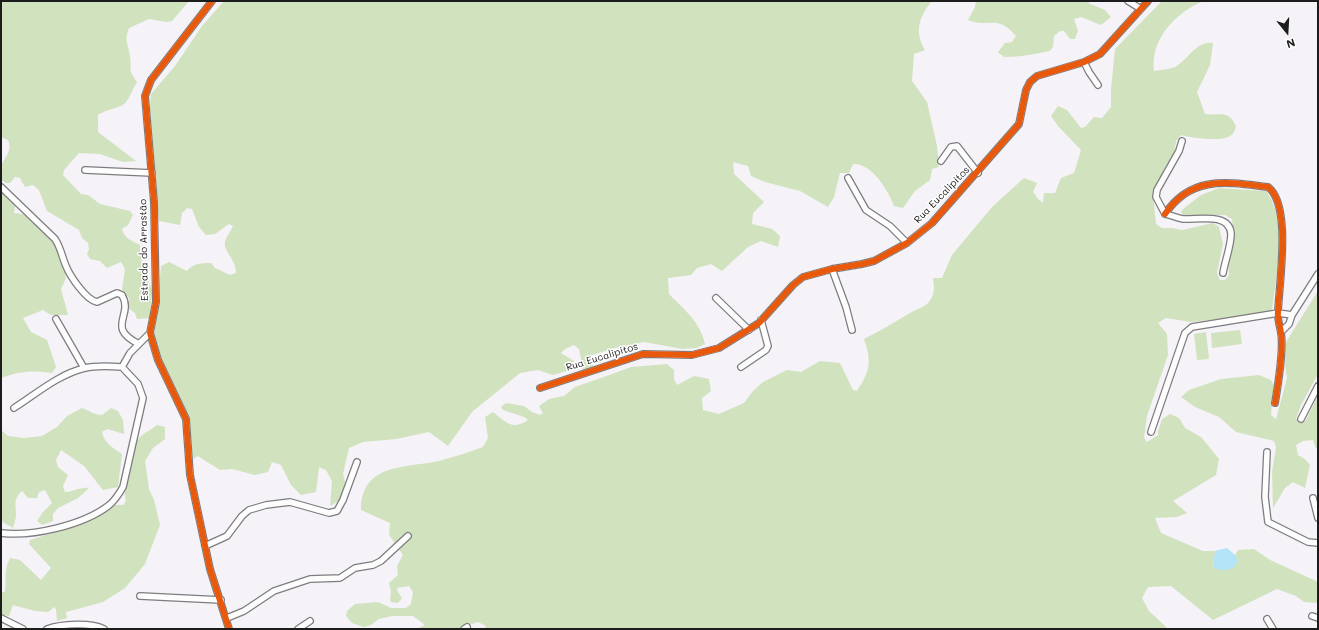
<!DOCTYPE html>
<html>
<head>
<meta charset="utf-8">
<style>
	body { margin:0 }
	#map { position:relative; width:1319px; height:630px; overflow:hidden; background:#f5f2f8; font-family:Mali,sans-serif }
	canvas { display:block }
	.frame { position:absolute; inset:0; border:2px solid #1c1c1c; pointer-events:none }
	.north { position:absolute; left:1267px; top:12px; width:40px; height:40px; -webkit-text-stroke:3px #fff; paint-order:stroke; rotate:162deg; font-size:11px; font-weight:700; line-height:16px; text-align:center; color:#1c1c1c }
	.north::after { content:''; display:block; margin:auto; width:14px; height:18px; background:#1c1c1c; clip-path:polygon(50% 0,100% 100%,50% 72%,0 100%) }
</style>
</head>
<body>
<div id="map">
<canvas width="1319" height="630"></canvas>
<div class="frame"></div>
<div class="north">N</div>
</div>
<script>
const context = document.querySelector('canvas').getContext('2d');
context.lineJoin = 'round';
function fill(path, color) { context.fillStyle = color; context.fill(path, 'evenodd'); }
function trace(path, color, width, dash) { context.strokeStyle = color; context.lineWidth = width; context.lineCap = dash ? 'butt' : 'round'; context.setLineDash(dash || []); context.stroke(path); }
function write(font, color, halo, rows, align = 'center') {
  context.font = font + ' Mali,sans-serif'; context.lineWidth = 3; context.setLineDash([]); context.textBaseline = 'middle'; context.strokeStyle = halo; context.fillStyle = color; for (const [text, x, y, turn = 0] of rows) {
    context.save(); context.translate(x, y); context.rotate((+turn || 0) * Math.PI / 180); context.textAlign = isNaN(turn) ? turn : align; if (halo) context.strokeText(text, 0, 0); context.fillText(text, 0, 0); context.restore();
  }
}
const green = new Path2D(`
	M1,1H189L172,21L166,22L149,19L129,28C124,41 128,43 130,56C132,70 127,68 137,82C133,88 129,100 124,104C122,107 105,110 98,115V132L136,161L123,162L100,154L79,153L64,170L63,175L81,194L88,195L100,204L130,211L133,215L128,225L122,229C124,238 132,241 140,245L143,276L149,282L152,290L150,318L137,319L135,313L128,308L129,298L122,289L125,269L121,262L107,268L100,261L90,259L87,254L89,249L88,243L82,238L79,230L47,211L39,190L33,185L25,187L20,178L15,177L10,183H6L1,180C1,176 0,170 1,167C4,156 13,153 8,140L1,137Z
	M224,1H932C919,16 914,32 925,50L914,54L912,81L927,102L937,146L939,167L932,169L930,180L915,191L903,208L894,206C889,191 871,162 853,164L849,173H840L834,197L828,207L800,191L765,182L751,176L748,166L733,162L734,174L764,202L753,213L752,224L772,229L780,236L778,247L761,241L748,247L722,271L711,264L697,268L691,275L668,278L669,294C684,310 700,321 705,344L697,348L683,349L644,342L615,348L589,356L596,372L587,375L583,370L579,349L574,345L565,349L561,353L574,361L570,370L553,375L538,370L520,373L472,412L448,446L429,432L396,439L363,442L349,448L343,474L346,487L340,500L330,506L332,481L326,470L319,467L316,492L301,495L291,485L281,465L272,462L268,472L255,475L232,469L220,470L198,456L193,459L187,417L168,378L154,339L161,266L169,262L187,271C193,263 202,263 211,263L215,268L230,275L236,273C236,258 223,252 225,241C227,236 231,231 233,226L229,224L215,234L206,235L199,227L192,209L187,208L182,213L180,225L159,221L148,126L151,94L175,66L202,26Z
	M976,1H1091L1088,3L1105,10L1111,17L1101,25L1081,17L1074,19L1078,31L1075,39H1070L1064,31H1060L1054,36L1053,47L1050,51C1035,54 1019,57 1004,57L998,52L1005,43L1012,42L1016,36C996,13 990,29 968,20L975,7Z
	M1162,1H1204C1176,12 1150,39 1154,71C1160,70 1170,69 1175,67C1189,59 1196,41 1213,43L1210,65L1197,92L1205,114C1220,116 1228,109 1236,126C1235,130 1234,134 1230,136C1221,142 1191,138 1181,135L1176,141L1174,155L1165,168L1153,194L1156,224L1162,228H1172L1182,230L1213,223L1219,227L1223,244L1217,273L1220,280H1225L1229,275L1228,264L1234,241L1232,219L1225,215L1184,216L1181,212L1183,209L1201,195L1219,188L1266,191C1289,221 1276,276 1272,311L1267,314L1191,322L1166,318L1158,323L1167,334L1168,355L1147,416L1144,438L1147,442L1158,435V431L1162,419L1170,414L1179,418L1185,428L1201,437L1219,459L1216,475L1173,501L1187,513L1177,517L1155,518L1161,533L1203,551H1215L1213,567L1238,562L1235,555L1238,550L1254,549L1270,560L1316,581L1318,583V603L1304,602L1296,596L1277,589L1213,620L1171,586L1148,587L1142,598L1149,611L1166,627L1165,629H484L486,626L478,622L457,629H416L425,625L413,616H392L379,619L371,625L364,627L352,623L346,616L347,611L355,604L378,602L391,608H406L411,604L413,592L409,586L397,588L398,592L402,598L398,603L391,602L390,599L391,591L389,583L398,575L397,566L403,555L389,535L390,523L361,510C361,463 406,468 439,461C454,457 469,452 483,447L488,438L485,417L493,412C506,422 512,431 528,420L524,417L503,410L501,407L506,403L524,406L532,412L540,415L543,413L539,406L549,399L564,396L575,387L615,373L631,367L667,364L674,370V379L677,385L694,376L709,379L711,391L702,398L703,410L719,414L744,403L753,391L763,382L787,370L801,372L820,361L840,363L853,390L857,391C870,371 872,362 864,339C880,331 895,322 910,313C918,308 928,307 932,297C935,291 934,285 933,278H942L952,255L992,207L1024,178L1037,183L1033,192L1038,199L1043,203L1044,193H1055L1061,178L1074,173L1081,150L1058,126L1051,116L1058,106L1067,110L1081,128L1085,127L1094,117L1102,118L1111,107V89L1115,49Z
	M1,191L11,199L15,206L14,213L24,214L60,249L66,278L61,289L68,315H51L43,310L23,318L31,332L47,340L56,367L52,373C33,370 19,371 1,378Z
	M1318,291V374L1301,405L1296,419L1300,423L1306,420L1318,395V446L1316,449L1313,440L1303,441L1296,445L1298,455L1305,459L1310,465L1305,488L1293,482L1285,488L1273,508L1272,472L1276,447L1274,441L1236,432L1219,417L1195,407L1181,397L1189,390L1221,379L1259,375L1271,380L1274,386L1271,415L1276,419L1287,378L1285,365L1286,342Z
	M1240,330L1242,344L1212,348L1211,333Z
	M1206,332L1209,359L1197,360L1194,334Z
	M82,408C90,411 94,415 102,415L111,408L118,411L123,420L124,434L107,429L102,432C104,443 113,448 122,454L118,487L103,490L84,466L61,450L56,460L58,467L68,475L63,486L65,492C74,492 80,487 89,488L78,498L58,508L53,514V521L42,525L37,521L43,512L52,503L45,490L39,492L37,498H28L22,491C13,499 16,505 16,515C16,519 14,524 13,528L3,522L1,517V430L8,436L24,438L42,436L57,427L67,416Z
	M157,425L165,427V439L153,448L145,461L149,489L154,500L160,525L145,564L125,588L103,602L66,612L67,618L57,621L56,609L54,607L48,612L35,611L13,605L9,616L1,615V592H5C7,579 3,571 10,558L20,560L41,580L51,568L29,544L30,540L73,526L114,505H123L126,501C121,483 127,456 137,441C141,434 151,430 157,425Z`);
const water = new Path2D(`
	M1227,548L1235,555L1238,561L1232,569L1220,570L1213,567L1215,551Z`);
const minor = new Path2D(`
	M212,1L151,80L145,96L154,202L156,302L150,333L158,360L186,419L190,475L210,569L229,629
	M1128,1L1141,9
	M1084,62L1089,72L1098,85
	M1182,141L1179,151L1157,190L1156,197L1165,214C1171,215 1177,218 1183,219C1197,220 1230,212 1231,234C1231,246 1225,261 1223,273
	M941,161L951,147L957,146L978,173
	M85,170L152,173
	M848,178L866,210L890,226L907,243
	M1,187L55,239C61,248 62,257 66,266C70,276 86,300 97,302L117,293L122,295C134,316 105,327 139,344L150,333
	M1165,214C1191,175 1227,182 1268,187C1292,205 1279,284 1278,312C1277,319 1280,325 1281,333C1284,350 1278,385 1275,403
	M832,269L846,307L852,330
	M716,298L749,330
	M56,319L84,368
	M1281,332L1289,324L1292,315L1318,274
	M122,367L130,353L139,344
	M741,367L766,350L768,346L761,320
	M540,388L643,354L692,355L719,348L759,323L793,285L803,277L832,269L862,264L874,261L907,243L932,223L1019,124L1026,90L1030,82L1037,76L1084,62L1100,54L1148,1
	M1301,419L1318,386
	M1151,432L1185,333L1192,327L1278,313L1292,315
	M1267,452L1265,497L1268,522L1308,542L1318,543
	M1313,498L1318,518
	M1,533C32,537 83,525 108,506C115,501 119,494 123,487L143,398L138,384L122,367C110,366 97,365 85,368C59,374 36,394 14,408
	M205,546L227,536L242,516L249,510L266,505L290,502L329,513L337,511L343,500L357,462
	M140,596L221,600
	M1312,616L1318,618
	M1,618L23,629
	M227,618L244,611L274,591L310,579L340,578L355,568L373,565L381,561L408,536
	M1267,619L1273,629
	M47,629C61,624 91,622 104,629
	M298,629L310,621
	M464,629L467,627`);
const cycleway = new Path2D(`
	M212,1L151,80L145,96L154,202L156,302L150,333L158,360L186,419L190,475L210,569L229,629
	M1165,214C1191,175 1227,182 1268,187C1292,205 1279,284 1278,312C1277,319 1280,325 1281,333C1284,350 1278,385 1275,403
	M540,388L643,354L692,355L719,348L759,323L793,285L803,277L832,269L862,264L874,261L907,243L932,223L1019,124L1026,90L1030,82L1037,76L1084,62L1100,54L1148,1`);
const streetNames = [
	["Rua Eucalipitos",942,195,-46],
	["Estrada do Arrastão",144,250,-91],
	["Rua Eucalipitos",602,357,-17]
];
fill(green, '#d1e2be');
fill(water, '#b2e3f7');
trace(minor, '#7e7c7f', 8);
trace(minor, '#fefdfe', 5.5);
trace(cycleway, '#e8590c', 6);
write('10px', '#1c1c1c', '#fff', streetNames);
</script>
</body>
</html>
